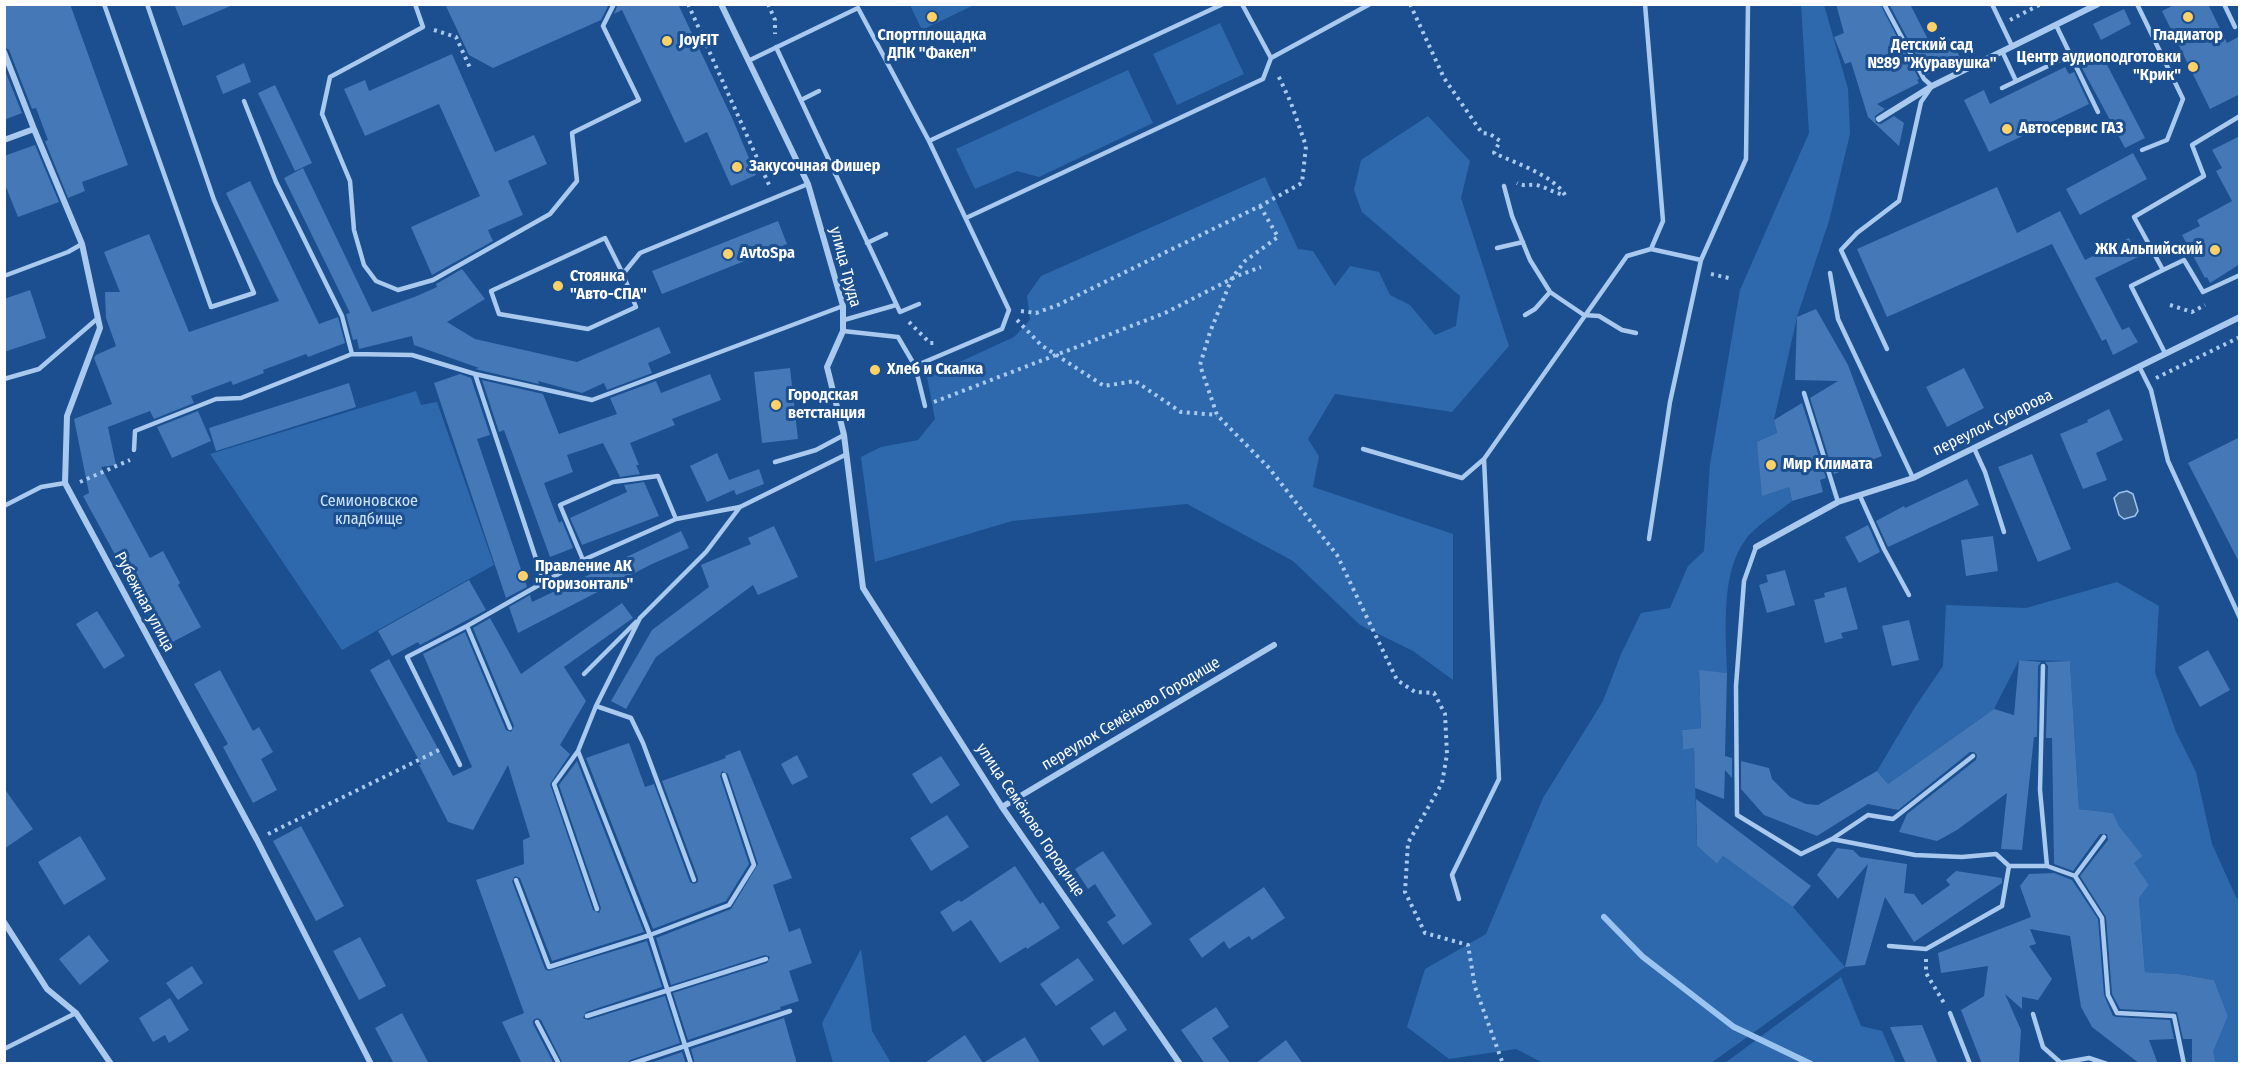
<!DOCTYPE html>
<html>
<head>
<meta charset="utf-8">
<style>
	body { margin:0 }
	#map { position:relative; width:2244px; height:1068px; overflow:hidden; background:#1b4f8f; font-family:"Fira Sans Condensed",sans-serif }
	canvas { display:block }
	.frame { position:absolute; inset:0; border:6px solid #fff; pointer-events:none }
</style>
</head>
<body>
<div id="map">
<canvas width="2244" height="1068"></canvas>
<div class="frame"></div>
</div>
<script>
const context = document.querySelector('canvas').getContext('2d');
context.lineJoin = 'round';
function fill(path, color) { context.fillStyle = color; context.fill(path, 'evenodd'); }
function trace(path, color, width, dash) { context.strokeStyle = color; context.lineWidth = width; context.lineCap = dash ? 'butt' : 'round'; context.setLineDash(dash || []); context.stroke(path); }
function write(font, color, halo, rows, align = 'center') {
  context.font = font + ' "Fira Sans Condensed",sans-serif'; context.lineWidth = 6; context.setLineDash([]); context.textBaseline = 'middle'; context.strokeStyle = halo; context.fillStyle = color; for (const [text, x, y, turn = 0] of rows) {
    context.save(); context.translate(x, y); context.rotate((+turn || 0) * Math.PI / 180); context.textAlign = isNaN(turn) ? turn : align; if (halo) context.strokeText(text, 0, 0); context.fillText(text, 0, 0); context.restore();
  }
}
const green = new Path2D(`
	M910,5H974L922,30Z
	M1801,5H1824L1848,89L1850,134L1829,221L1797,317L1774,420L1792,501C1780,511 1754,527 1746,539C1720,573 1726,632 1727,673L1699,671L1701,728L1682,730L1683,750L1694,748L1697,846L1717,864L1723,856L1793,907L1845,967L1711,1063H1543L1516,1049L1449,1059L1407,1027L1425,969L1486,934L1543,798L1603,701L1621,654L1641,613L1670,608L1688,566L1704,551L1710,464L1740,290L1809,133Z
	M1220,23L1244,74L1177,105L1153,54Z
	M1128,70L1153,123L1039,177L1017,171L975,189L956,149Z
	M1428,116L1470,161L1461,198L1509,346L1452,412L1335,394L1308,439L1319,456L1313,487L1453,534V680L1413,651L1360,625L1293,561L1187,504L1012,521L875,562L861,457L881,447L918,440L935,419L927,377L1014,337L1030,320L1027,296L1041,276L1265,177L1298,249L1313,251L1335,286L1350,266L1379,272L1390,295L1410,305L1435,335L1456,326L1460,296L1362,212L1354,190L1361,160Z
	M416,391L421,405L437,402L494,565L342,650L210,454Z
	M2117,582L2159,606L2155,672L2176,732L2196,772L2212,844L2236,897L2239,900V1063H2216L2212,1054L2228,1016L2214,980L2179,974L2145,972L2139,898L2149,885L2134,863L2143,856L2119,826L2113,813L2079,809L2070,661L2019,660L1994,709L1888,784L1877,771L1915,707L1943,666L1946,605L2026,608Z
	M861,949L872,1031L891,1063H833L822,1023Z
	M1841,977L1861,1026L1882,1031L1896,1063H1725Z`);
const water = new Path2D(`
	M2127,491L2133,494L2138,511L2135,516L2124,519L2119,515L2114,498L2119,493Z`);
const stream = new Path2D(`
	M1604,917L1642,956L1734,1027L1811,1064`);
const building = new Path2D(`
	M4,4H70L128,165L82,182L85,191L68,198L45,141L48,140L36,108L32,109L9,50L4,47Z
	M174,4H233V5L183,26Z
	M445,4H609L601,20L493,68L469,55Z
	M618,4H678L733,120L756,175L731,186L707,132L685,143L622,10L614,14Z
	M1836,4H1880L1919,79L1917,80L1919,83L1877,104L1885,109L1875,116L1876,123L1881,124L1894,116L1904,123L1899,146L1868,117L1851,62L1845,64L1834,37L1844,33Z
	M1889,4H1910L1933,49L1950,39L1960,57L1927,75Z
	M2176,4H2208L2227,43L2240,36V94L2210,109L2162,11Z
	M2124,9L2131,24L2101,40L2093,24Z
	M452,54L495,152L534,135L547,164L508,181L523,215L488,230L493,241L432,275L411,227L480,196L439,104L365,136L344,89L365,80L369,91Z
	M2103,57L2145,138L2125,148L2082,68Z
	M244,63L251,82L223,94L216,76Z
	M2065,67L2069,74L2074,72L2089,104L1989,152L1964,100L1984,90L1990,104Z
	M4,68L22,113L4,120Z
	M275,85L312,163L295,171L258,93Z
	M2240,136V264L2210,283L2207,277L2205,278L2182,235L2200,226L2197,220L2232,201L2216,171L2222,168L2212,150Z
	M35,145L59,202L18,217L4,182V156Z
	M2133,153L2147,179L2080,215L2066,189Z
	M303,168L372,312L417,296L437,287L436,284L462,269L485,299L447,322L475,339L577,362L659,327L671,353L648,363L652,373L607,390L604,383L582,393L538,381L539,384L475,369L479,368L414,345L412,336L359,349L357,339L353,340L346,314L350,313L284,178Z
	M250,181L319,324L338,317L345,343L308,357L306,354L263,370L264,373L233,385L231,381L191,396L194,403L154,419L150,411L108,427L116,465L101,467L150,558L163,551L180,583L178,585L201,627L165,646L83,496L89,493L74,419L112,404L94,358L96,355L116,346L106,318L105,292H120L104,252L149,234L189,332L279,301L226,193Z
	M1997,187L2017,233L2060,211L2085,260L2129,238L2138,257L2095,278L2122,330L2129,327L2138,342L2113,355L2106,339L2102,341L2052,244L1887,317L1857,249Z
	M778,221L787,244L662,294L652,271Z
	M30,290L46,338L4,352V299Z
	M1816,309L1848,365L1882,456L1834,474L1810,398L1838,381L1795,380L1797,317Z
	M790,368L798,439L762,443L754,372Z
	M1964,368L1984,408L1947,427L1926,387Z
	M460,374L471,378L490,435L477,439L527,587L506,598L434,383Z
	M710,374L721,400L672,419L675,425L630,443L639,465H636L640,474L620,477L603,443L567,455L573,472L544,483L559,523L562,521L573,548L550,557L504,430L499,432L482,380L543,394L559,434L617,414L610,398L656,381L661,393Z
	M349,383L356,407L216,451L209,428Z
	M1802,403L1826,478L1820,480L1823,492L1792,501L1789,487L1762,496L1757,442L1777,433L1774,420Z
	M2109,409L2123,440L2096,453L2107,480L2083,489L2060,434L2088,422L2087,420Z
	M198,411L211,441L172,458L157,427Z
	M2240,437V564L2188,463Z
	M717,453L729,480L759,469L764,484L736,495L734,490L707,502L690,466Z
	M2032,454L2071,549L2038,562L1998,467Z
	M1967,479L1979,505L1888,547L1876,521L1904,506L1905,508Z
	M644,482L659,516L582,545L570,518L627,492L624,485Z
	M1868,525L1880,552L1859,563L1845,537Z
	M774,526L798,577L758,595L753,585L656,657L626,709L611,701L652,630L709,587L701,565L751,544L748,538Z
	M681,531L689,548L652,564L518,633L509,607L530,595L532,602Z
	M1993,536L1998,571L1966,576L1961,540Z
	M1785,570L1795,605L1767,613L1759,585L1768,582L1766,575Z
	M469,580L486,610L420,645L418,642L392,656L378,631Z
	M1846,587L1858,629L1841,633L1843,638L1825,643L1814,600L1825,597L1824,593Z
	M622,603L633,618L564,667L586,701L560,745L570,754L550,784L593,910L599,913L601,908L559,785L577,761L644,932L552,961L520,878L515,876L512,881L545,969L548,971L647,941L662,987L586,1012L583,1018L588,1020L665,996L680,1043L630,1060L627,1064H563L541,1020L537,1018L533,1020V1024L554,1064H522L502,1022L524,1013L476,880L524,864L523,840L530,837L508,765L473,830L448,822L419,765L421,764L370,670L389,659L453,776L472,767L423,654L465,632L506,730L511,732L514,726L473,628L490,618L521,674Z
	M97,611L125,656L104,669L76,624Z
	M1909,620L1919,660L1892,666L1882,626Z
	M2208,650L2230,690L2200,707L2178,667Z
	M2019,660L2041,662L2038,666L2037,737H2034L2022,850L2001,849L2007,793L1957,830L1937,841L1899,832L1907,814L1976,760L1977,755L1974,752H1970L1898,810L1868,804L1817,836L1764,815L1741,789V761L1769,768L1772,779L1790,797L1806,804L1818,805L1877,771L1888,784L1994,709L2014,715Z
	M2070,661L2079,809L2113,813L2119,826L2143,856L2134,863L2149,885L2139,898L2145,972L2179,974L2214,980L2228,1016L2213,1052L2216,1064H2192V1039H2183L2177,1012L2120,1009L2112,994L2106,917L2080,876L2108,840L2107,834H2100L2073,871L2054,864L2052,738H2046L2048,666L2045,662Z
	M220,670L253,731L259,727L273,752L261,759L277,790L253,803L223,747L228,744L194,684Z
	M1699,670L1727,673L1725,756L1732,758V778L1725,770L1724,799L1695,788L1694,748L1683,750L1682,730L1701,728Z
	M629,743L645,787L654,784L690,882L694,884L698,882V878L662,781L726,758L725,756L740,750L792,878L773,885L789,932L800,928L812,963L789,971L799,1001L780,1007L781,1009L688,1040L673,993L767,963L770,957L765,955L671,985L656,938L731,909L758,864L728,774L722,771L720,776L749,864L726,901L653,929L586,758Z
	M797,755L808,777L792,785L781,764Z
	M941,756L960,785L931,804L912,774Z
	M4,788L33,829L4,849Z
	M1696,799L1811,886L1793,907L1723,856L1717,864L1697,846Z
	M947,815L969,847L931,871L910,838Z
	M301,826L344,906L316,921L273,841Z
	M80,836L106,879L64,905L38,862Z
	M1837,848L1853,850L1860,857L1907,864L1904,893L1914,894L1922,905L1950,885L1946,880L1956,871L2002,878V883L1914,942L1885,897L1865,965L1845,967L1868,864L1838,899L1817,875Z
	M1103,851L1152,924L1123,945L1107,922L1116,916L1095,884L1088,889L1075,869Z
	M1015,866L1040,904L1043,902L1060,928L1027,949L1026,947L1000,963L971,920L953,932L940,912L959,900L961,902Z
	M2054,873L2072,880L2098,919L2104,995L2113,1016L2117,1017L2170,1020L2174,1039L2149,1040L2158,1064H2140L2092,1027L2081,1007L2070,936L2030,929L2036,944L2029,946L2052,979L2038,1000L2022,997V1009L2005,994L2021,1030L2019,1064H1982L1961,1010L1984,996L1988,966L1941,973L1938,953L2031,917L2020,886L2029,874Z
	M1264,887L1285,918L1252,940L1249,936L1229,949L1224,941L1202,958L1189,939Z
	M89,935L109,961L80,985L59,959Z
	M360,937L386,986L359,1000L333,951Z
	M1078,958L1094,980L1056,1006L1040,984Z
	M192,966L203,983L178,1000L166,983Z
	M170,998L189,1030L169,1043L165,1035L153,1042L139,1018Z
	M1216,1007L1229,1027L1212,1038L1231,1064H1205L1181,1030Z
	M1115,1011L1127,1030L1103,1046L1090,1028Z
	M402,1013L429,1064H394L375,1028Z
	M784,1018L797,1064H695L691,1049Z
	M1922,1025L1938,1064H1906L1890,1027Z
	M965,1035L983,1063L1025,1037L1041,1064H923Z
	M1286,1040L1303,1064H1255Z
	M682,1052L686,1064H647Z`);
const path = new Path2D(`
	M688,4L770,187
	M768,4L775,20V34
	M1410,4L1444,78L1482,133L1490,134L1500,141L1494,153C1515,163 1553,175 1565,195C1554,193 1546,187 1536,185C1529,184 1524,187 1517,183
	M2010,20L2041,4
	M434,30L456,37L471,70
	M1260,206L1278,237L1245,261L1232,278L1210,332L1200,365L1217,415L1269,468L1337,555L1397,680L1415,692L1434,693L1445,714L1447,754L1445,766L1442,783L1408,843L1405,892L1425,933L1468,945L1475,987L1503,1064
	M1711,274L1733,279
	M2170,305L2192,312L2205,305
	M1021,311L1036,313L1058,305L1260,206L1302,183L1306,146L1291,103L1278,75
	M1017,320L1041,345L1104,386L1135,381L1181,412L1217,415
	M909,322L930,343H935
	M2156,378L2240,337
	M934,402L1165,313L1237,276L1261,267
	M80,482L130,460
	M268,834L439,750
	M1926,959V973L1944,1003`);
const lane = new Path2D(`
	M104,4L211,307L254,293L214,200L147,4
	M415,4L423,27L330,77L322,114L350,181L354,230L364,265L376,281L398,290L433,280L550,214L577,181L572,133L639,100L603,26L614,4
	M1242,4L1271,58
	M1645,4L1663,221L1651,249L1701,260
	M1884,4L1924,79L1932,86L1921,102L1899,201L1857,233L1841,250L1887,349
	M1992,4L2012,46
	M2137,4L2183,99L2167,140L2142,150
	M2224,4L2235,27
	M2056,25L2098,112
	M776,47L900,312L919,304
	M2002,51L2016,81
	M748,61L858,8L929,141L1009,310L1002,329L915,366L898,337L843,331
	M2002,88L2071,55
	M801,100L819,91
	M244,101L276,182L342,316L352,354
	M929,141L1223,4
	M835,174L854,165
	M1504,186L1512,216L1530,260L1550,292L1584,315L1599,316L1622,330L1636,333
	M966,218L1263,79L1271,58L1370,4
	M867,243L886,234
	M1497,248L1523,242
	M2163,270L2184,260L2203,292L2240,275
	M1830,273L1838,319L1913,478
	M623,274L605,238L491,291L499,314L588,329L636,307L623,274L640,253L808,184
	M4,276L68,252L82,244
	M1525,315L1535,309L1550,292
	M844,320L896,305
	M2165,353L2131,286L2163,270L2134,217L2204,176L2192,145L2240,116
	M915,366L925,406
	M2139,366L2151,390L2168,461L2240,618
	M475,374L592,400L843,306
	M4,379L39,369L98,318
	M1804,393L1838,502
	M1974,448L1985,472L2004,532
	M1363,449L1462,478L1484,459L1627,256L1651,249
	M134,450L135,431L216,399L241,398L352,354L412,355L475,374L544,583
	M775,462L816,450L844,435
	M1860,496L1884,549L1909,595
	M4,506L41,487L65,483
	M1649,539L1670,402L1701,260L1746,159L1748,4
	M1756,547L1744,581L1736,686L1737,815L1801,854L1832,839L1868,815L1893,819L1973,756
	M583,560L560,505L613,482L658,476L676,519
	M467,626L510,728
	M2043,666L2040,790L2047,866
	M584,674L636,622
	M596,706L631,718L643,743L694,880
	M578,751L554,784L597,909
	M460,765L407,657L467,626L583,560L676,519L740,507L847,454
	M1832,839L1915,855L1962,857L1996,854L2009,866
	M2075,876L2104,837
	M516,880L549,967L650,935L729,905L754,865L724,775
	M1459,899L1452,875L1499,779L1484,459
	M1889,946L1926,949L2002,906L2009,866H2047L2075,876L2102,918L2108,995L2117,1013L2174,1016L2184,1064
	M1950,1013L1970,1064
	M2033,1014L2043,1047L2061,1063L2089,1058L2107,1064
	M587,1016L766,959
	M537,1022L559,1064
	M4,1049L76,1013
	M631,1064L790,1011
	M691,1064L650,935L578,751L596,706L640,618L706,552L740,507`);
const street = new Path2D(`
	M721,4L808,184L843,306V331L827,367L844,435L863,588L1002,807L1180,1064
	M4,52L34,129L4,140
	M1879,119L1932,86L2098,4
	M34,129L82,244L100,328L67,416L65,483L257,840L371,1064
	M1756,547L1838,502L1913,478L2240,317
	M1002,807L1274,645
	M4,922L47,989L76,1013L111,1064`);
const markers = [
	[932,17,6,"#ffd166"],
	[2188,17,6,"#ffd166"],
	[1932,27,6,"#ffd166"],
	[667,41,6,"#ffd166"],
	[2193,67,6,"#ffd166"],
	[2007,129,6,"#ffd166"],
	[737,167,6,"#ffd166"],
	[2215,250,6,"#ffd166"],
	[728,254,6,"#ffd166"],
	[558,286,6,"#ffd166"],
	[875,370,6,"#ffd166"],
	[776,405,6,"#ffd166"],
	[1771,465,6,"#ffd166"],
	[523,576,6,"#ffd166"]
];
const poiNames = [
	["Спортплощадка",932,36,"center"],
	["ДПК \"Факел\"",932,54,"center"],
	["Гладиатор",2188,36,"center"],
	["JoyFIT",679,41],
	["Детский сад",1932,46,"center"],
	["№89 \"Журавушка\"",1932,64,"center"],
	["Центр аудиоподготовки",2181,58,"right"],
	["\"Крик\"",2181,76,"right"],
	["Автосервис ГАЗ",2019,129],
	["Закусочная Фишер",749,167],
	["ЖК Альпийский",2203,250,"right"],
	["AvtoSpa",740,254],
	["Стоянка",570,277],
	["\"Авто-СПА\"",570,295],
	["Хлеб и Скалка",887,370],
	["Городская",788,396],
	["ветстанция",788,414],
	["Мир Климата",1783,465],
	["Правление АК",535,567],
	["\"Горизонталь\"",535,585]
];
const streetNames = [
	["улица Труда",845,267,75],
	["переулок Суворова",1993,423,-26],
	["Рубежная улица",144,602,62],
	["переулок Семёново Городище",1131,714,-31],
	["улица Семёново Городище",1030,820,56]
];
const parkNames = [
	["Семионовское",369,502],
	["кладбище",369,520]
];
fill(green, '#2e69ad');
fill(water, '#3c6290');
trace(water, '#9cc4f0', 1.5);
trace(stream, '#9cc4f0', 6);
fill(building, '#4478b7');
trace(path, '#a9c9ee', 4, [3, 4.5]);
trace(lane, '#a9c9ee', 4.5);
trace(street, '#a9c9ee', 6);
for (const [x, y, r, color] of markers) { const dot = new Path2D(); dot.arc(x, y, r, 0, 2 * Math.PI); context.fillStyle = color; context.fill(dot); trace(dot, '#1b4f8f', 2); }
write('bold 16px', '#fff', '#1b4f8f', poiNames, 'left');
write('16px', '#fff', '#1b4f8f', streetNames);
write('16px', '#cfe3fa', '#1b4f8f', parkNames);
</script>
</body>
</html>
